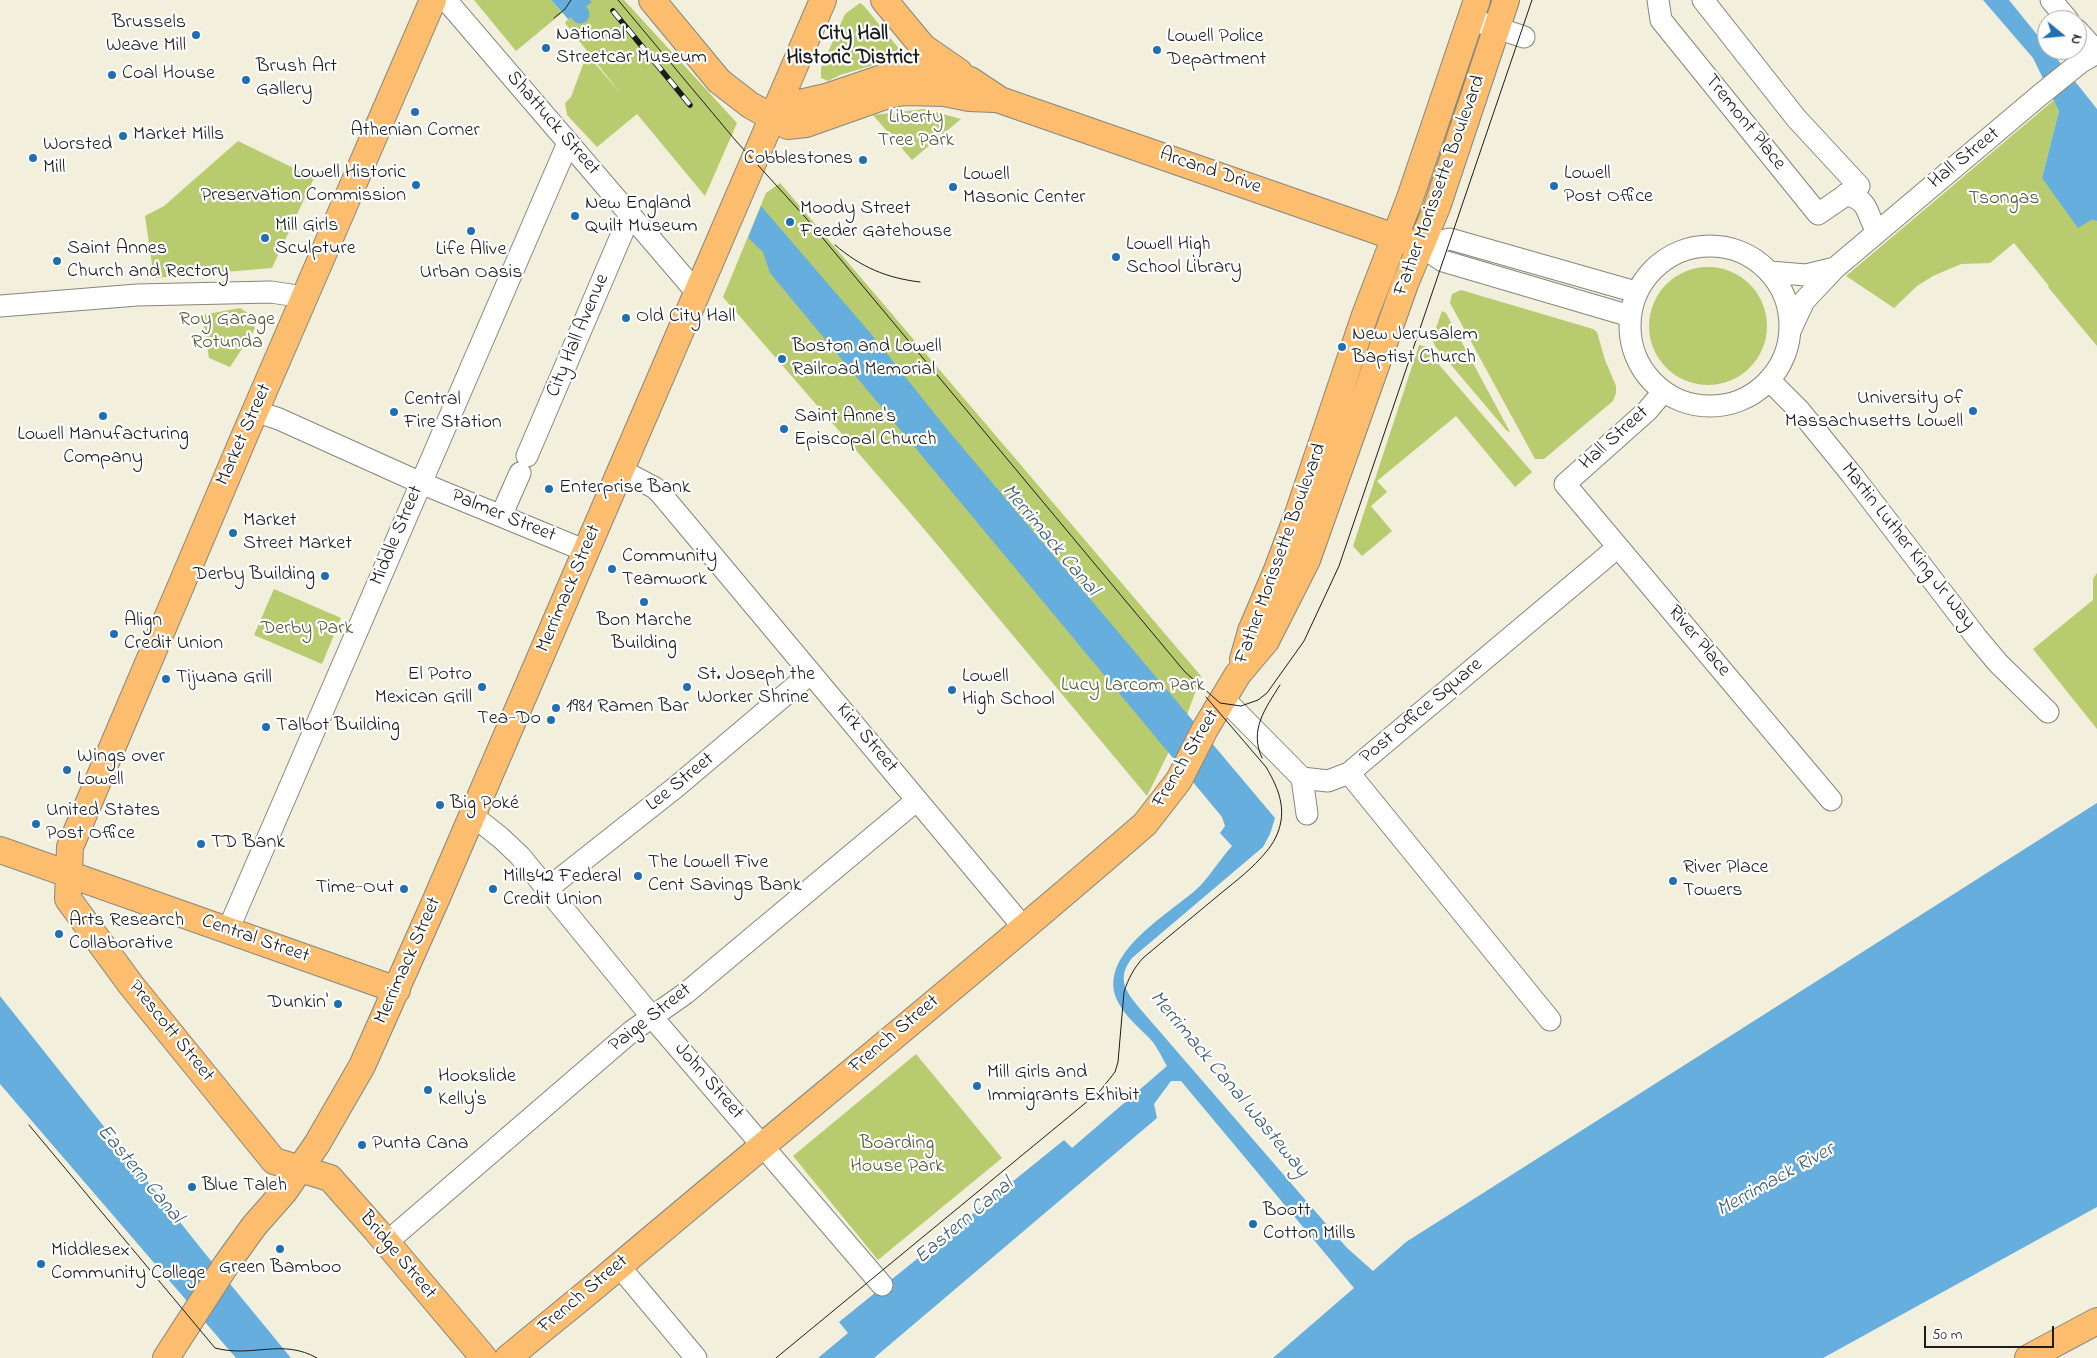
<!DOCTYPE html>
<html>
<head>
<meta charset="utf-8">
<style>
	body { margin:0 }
	#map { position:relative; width:2097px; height:1358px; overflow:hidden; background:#f2efdc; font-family:"Indie Flower",sans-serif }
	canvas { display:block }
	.north { position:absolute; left:2037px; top:10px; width:50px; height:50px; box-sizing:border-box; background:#fff; border:1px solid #a4a4a4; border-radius:50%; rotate:107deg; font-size:14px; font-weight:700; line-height:20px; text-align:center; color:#1c1c1c }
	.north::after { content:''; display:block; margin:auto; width:18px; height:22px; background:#1f6fb2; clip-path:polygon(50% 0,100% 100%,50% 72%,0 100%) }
	.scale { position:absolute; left:1924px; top:1326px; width:130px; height:22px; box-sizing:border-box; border:2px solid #1c1c1c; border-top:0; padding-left:6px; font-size:15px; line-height:18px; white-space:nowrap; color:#1c1c1c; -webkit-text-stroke:4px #fff; paint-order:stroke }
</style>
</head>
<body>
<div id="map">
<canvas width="2097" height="1358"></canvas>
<div class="north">N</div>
<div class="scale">50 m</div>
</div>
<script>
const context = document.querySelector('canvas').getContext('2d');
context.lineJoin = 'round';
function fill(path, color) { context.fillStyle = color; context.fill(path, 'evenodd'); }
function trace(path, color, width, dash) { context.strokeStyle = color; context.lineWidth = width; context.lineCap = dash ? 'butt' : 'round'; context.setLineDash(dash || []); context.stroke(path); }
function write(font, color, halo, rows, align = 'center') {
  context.font = font + ' "Indie Flower",sans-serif'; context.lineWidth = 4.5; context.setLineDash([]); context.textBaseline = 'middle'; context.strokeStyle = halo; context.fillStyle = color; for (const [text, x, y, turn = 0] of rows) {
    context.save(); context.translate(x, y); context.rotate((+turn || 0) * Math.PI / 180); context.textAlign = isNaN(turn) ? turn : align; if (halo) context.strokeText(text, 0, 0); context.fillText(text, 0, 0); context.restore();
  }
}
const green = new Path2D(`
	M474,0H551L562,13L516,51Z
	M578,0H624L737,123L705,196L637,114L597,147L567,115L565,103L571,97L587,54L621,94L565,23L575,10Z
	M860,3L864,6L905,56L840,75L828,81L821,78V68L845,14Z
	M2054,100L2059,111L2042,178L2053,191L2091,220L2097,221V346L2048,287L2049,286L2014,243L1990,263L1961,264L1933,276L1917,286L1894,308L1846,276Z
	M924,109L961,119L912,160L873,115Z
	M238,141L314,178L272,268L154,278L145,216L164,206Z
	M780,183L1201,676L1187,715L1147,796L919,523L723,297L766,193Z
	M1649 326a59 59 0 1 1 118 0a59 59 0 1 1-118 0Z
	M1461,290L1593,329L1597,332L1605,360L1616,386V393L1613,401L1544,459H1535L1450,303L1452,294Z
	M240,308L252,316L255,329L230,367L209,358L202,315Z
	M1442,311L1446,313L1510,432L1507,431L1435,346L1432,339Z
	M1419,345L1428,347L1441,367L1532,472L1515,487L1456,416L1377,481L1387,492L1371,506L1392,531L1362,556L1353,546Z
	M2097,573V729L2033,649L2093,600V579Z
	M274,589L341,618L322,664L254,635Z
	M916,1054L1002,1158L878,1260L793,1156Z`);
const water = new Path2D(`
	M551,0H590L592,2L568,19Z
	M1983,0H2009L2047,47V50H2050L2097,109V221L2091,220L2078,228L2042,178L2059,111L2033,58Z
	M761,206L872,335L946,428L1275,818L1270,834L1263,847L1132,958C1115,980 1127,993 1142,1011L1347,1248L1373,1271L1406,1242L2097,803V1207L1823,1358H1273L1354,1288L1181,1081H1171L1154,1104L1157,1118L874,1358H818L848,1333L839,1322L1064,1140L1072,1148L1167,1066C1162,1058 1158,1048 1151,1040C1140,1028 1124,1016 1117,1000C1096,952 1174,912 1201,885C1212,873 1221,858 1232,846L1220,833L1225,826L1222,817L770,273L763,252L748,238Z
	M0,996L203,1251L291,1358H236L0,1084Z`);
const canal = new Path2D(`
	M569,0L580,14`);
const minor = new Path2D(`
	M446,0L698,294
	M1658,0L1661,20L1818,214L1859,186L1796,118L1703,0
	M2051,0L2068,20
	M1482,23L1524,37
	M2077,30L2097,52
	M1846,194C1872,203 1864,211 1877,231
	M1630 326a80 80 0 1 1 160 0a80 80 0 1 1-160 0Z
	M1421,246L1450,239L1636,292
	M1421,246L1443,261L1630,316
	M1770,272L1806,275L1835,268
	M0,306L137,295L271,292L304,297
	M1790,331L1804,301L1835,268L2040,95L2081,62L2097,53
	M1769,380L1800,411L1852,475L1977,638L1998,663L2048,712
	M1663,392L1647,411L1565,484L1831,800
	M255,411L279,419L421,483L586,551
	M527,456L630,215
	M621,470L655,488L661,494L1024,928
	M501,516L520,473
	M1223,698L1302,778L1328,781L1349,773L1618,547
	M1349,773L1550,1020
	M1302,778L1307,814
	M472,815L501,838L520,856L652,1017L882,1285
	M547,889L676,787L811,673
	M228,930L568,143
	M387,1242L632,1031L686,993L917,800
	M619,1266L696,1358`);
const major = new Path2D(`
	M433,0L247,430L70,847L68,899L131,985L274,1161L330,1178L376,1230L484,1358
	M652,0L719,81L750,105L788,126L806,124L888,95L904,92L944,93L969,98L994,99
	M884,0L923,47L959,72
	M772,117L791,105L826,97L891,75L907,72L925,70L946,72L970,80L1000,100L1409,242
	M1243,659L1251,631L1277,570L1298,514L1365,315L1410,198L1477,0
	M0,850L397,990
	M166,1358L226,1265L254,1226L284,1192L317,1144L362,1066L435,902L823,0
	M508,1358C540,1331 573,1305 605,1278C784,1126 968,978 1145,824L1179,780L1205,729L1238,674L1266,641L1307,560L1405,284L1437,207L1506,0
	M2028,1358L2097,1321`);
const tram = new Path2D(`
	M618,0L736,141L806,218L1185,672L1220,703L1241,706L1258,700L1267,693L1304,641L1339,566L1532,0
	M554,18L565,9L571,0
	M835,245C861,267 886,278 920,282
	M1262,758C1249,730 1265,709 1280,685
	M29,1125L215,1348C253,1358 282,1338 317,1358
	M776,1358L1100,1091L1115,1072L1118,1062L1124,992C1128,979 1134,968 1143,958C1169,936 1195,915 1220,894C1236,881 1253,868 1266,852C1273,844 1279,833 1281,821C1284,801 1276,784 1266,767L1206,697`);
const rail = new Path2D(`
	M613,11L690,105`);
const markers = [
	[196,35,5,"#1f6fb2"],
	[546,48,5,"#1f6fb2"],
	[1157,50,5,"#1f6fb2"],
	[112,75,5,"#1f6fb2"],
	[246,80,5,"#1f6fb2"],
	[415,112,5,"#1f6fb2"],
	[123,136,5,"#1f6fb2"],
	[33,158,5,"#1f6fb2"],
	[863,160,5,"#1f6fb2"],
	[416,185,5,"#1f6fb2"],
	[1554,186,5,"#1f6fb2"],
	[953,187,5,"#1f6fb2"],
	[575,216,5,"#1f6fb2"],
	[790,222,5,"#1f6fb2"],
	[471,231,5,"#1f6fb2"],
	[265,238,5,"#1f6fb2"],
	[1116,257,5,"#1f6fb2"],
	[57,261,5,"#1f6fb2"],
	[626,318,5,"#1f6fb2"],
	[1342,347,5,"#1f6fb2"],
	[782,359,5,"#1f6fb2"],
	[1973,411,5,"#1f6fb2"],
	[394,412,5,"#1f6fb2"],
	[103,416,5,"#1f6fb2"],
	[784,429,5,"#1f6fb2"],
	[549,489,5,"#1f6fb2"],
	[233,533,5,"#1f6fb2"],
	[612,569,5,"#1f6fb2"],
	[325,576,5,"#1f6fb2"],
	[644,602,5,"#1f6fb2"],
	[114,634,5,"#1f6fb2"],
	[166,679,5,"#1f6fb2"],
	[482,687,5,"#1f6fb2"],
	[687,687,5,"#1f6fb2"],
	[952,690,5,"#1f6fb2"],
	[556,708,5,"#1f6fb2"],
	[551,720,5,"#1f6fb2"],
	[266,727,5,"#1f6fb2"],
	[67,770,5,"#1f6fb2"],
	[440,805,5,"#1f6fb2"],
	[36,824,5,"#1f6fb2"],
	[201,844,5,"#1f6fb2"],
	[638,876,5,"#1f6fb2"],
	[1673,881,5,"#1f6fb2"],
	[404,889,5,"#1f6fb2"],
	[493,889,5,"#1f6fb2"],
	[59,934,5,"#1f6fb2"],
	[338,1004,5,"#1f6fb2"],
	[977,1086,5,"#1f6fb2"],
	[428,1090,5,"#1f6fb2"],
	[362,1145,5,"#1f6fb2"],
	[192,1187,5,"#1f6fb2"],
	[1253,1224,5,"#1f6fb2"],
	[280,1249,5,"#1f6fb2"],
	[41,1264,5,"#1f6fb2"]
];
const poiNames = [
	["Brussels",186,24,"right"],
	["Weave Mill",186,47,"right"],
	["National",556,36],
	["Streetcar Museum",556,59],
	["Lowell Police",1167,38],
	["Department",1167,61],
	["Brush Art",256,68],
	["Gallery",256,91],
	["Coal House",122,75],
	["Athenian Corner",415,132,"center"],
	["Market Mills",133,136],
	["Worsted",43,146],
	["Mill",43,169],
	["Cobblestones",853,160,"right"],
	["Lowell Historic",406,174,"right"],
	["Preservation Commission",406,197,"right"],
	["Lowell",1564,175],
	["Post Office",1564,198],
	["Lowell",963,176],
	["Masonic Center",963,199],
	["New England",585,205],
	["Quilt Museum",585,228],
	["Moody Street",800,210],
	["Feeder Gatehouse",800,233],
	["Mill Girls",275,227],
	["Sculpture",275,250],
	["Lowell High",1126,246],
	["School Library",1126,269],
	["Saint Annes",67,250],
	["Church and Rectory",67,273],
	["Life Alive",471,251,"center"],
	["Urban Oasis",471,274,"center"],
	["Old City Hall",636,318],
	["New Jerusalem",1352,336],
	["Baptist Church",1352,359],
	["Boston and Lowell",792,348],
	["Railroad Memorial",792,371],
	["University of",1963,400,"right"],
	["Massachusetts Lowell",1963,423,"right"],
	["Central",404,401],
	["Fire Station",404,424],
	["Saint Anne's",794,418],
	["Episcopal Church",794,441],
	["Lowell Manufacturing",103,436,"center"],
	["Company",103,459,"center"],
	["Enterprise Bank",559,489],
	["Market",243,522],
	["Street Market",243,545],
	["Community",622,558],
	["Teamwork",622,581],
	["Derby Building",315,576,"right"],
	["Align",124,622],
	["Credit Union",124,645],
	["Bon Marche",644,622,"center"],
	["Building",644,645,"center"],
	["El Potro",472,676,"right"],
	["Mexican Grill",472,699,"right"],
	["St. Joseph the",697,676],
	["Worker Shrine",697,699],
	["Lowell",962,678],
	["High School",962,701],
	["Tijuana Grill",176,679],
	["1981 Ramen Bar",566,708],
	["Tea-Do",541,720,"right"],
	["Talbot Building",276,727],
	["Wings over",77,758],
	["Lowell",77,781],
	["Big Poké",450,805],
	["United States",46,812],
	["Post Office",46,835],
	["TD Bank",211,844],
	["The Lowell Five",648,864],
	["Cent Savings Bank",648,887],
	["River Place",1683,869],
	["Towers",1683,892],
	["Mills42 Federal",503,878],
	["Credit Union",503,901],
	["Time-Out",394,889,"right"],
	["Arts Research",69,922],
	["Collaborative",69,945],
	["Dunkin'",328,1004,"right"],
	["Mill Girls and",987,1074],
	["Immigrants Exhibit",987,1097],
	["Hookslide",438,1078],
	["Kelly's",438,1101],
	["Punta Cana",372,1145],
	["Blue Taleh",202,1187],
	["Boott",1263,1212],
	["Cotton Mills",1263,1235],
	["Middlesex",51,1252],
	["Community College",51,1275],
	["Green Bamboo",280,1269,"center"]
];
const parkNames = [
	["Liberty",916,119],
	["Tree Park",916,142],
	["Tsongas",2004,200],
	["Roy Garage",227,321],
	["Rotunda",227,344],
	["Derby Park",307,630],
	["Lucy Larcom Park",1133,687],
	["Boarding",897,1145],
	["House Park",897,1168]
];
const streetNames = [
	["Tremont Place",1744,123,51],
	["Shattuck Street",552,124,49],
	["Hall Street",1965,159,-39],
	["Arcand Drive",1210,172,19],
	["Father Morissette Boulevard",1441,186,-70],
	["City Hall Avenue",579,336,-67],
	["Market Street",245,435,-66],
	["Hall Street",1615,439,-42],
	["Palmer Street",503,517,22],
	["Middle Street",398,536,-67],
	["Martin Luther King Jr Way",1907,547,52],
	["Father Morissette Boulevard",1282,554,-70],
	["Merrimack Street",570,589,-67],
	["River Place",1698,642,50],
	["Post Office Square",1422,712,-40],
	["Kirk Street",866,739,50],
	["French Street",1187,759,-59],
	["Lee Street",681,783,-39],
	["Central Street",255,940,19],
	["Merrimack Street",409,961,-66],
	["Paige Street",651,1019,-38],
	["Prescott Street",170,1032,51],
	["French Street",895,1035,-40],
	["John Street",708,1082,49],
	["Bridge Street",397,1256,50],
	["French Street",584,1295,-40]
];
const neighbourhoodNames = [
	["City Hall",853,36],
	["Historic District",853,60]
];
const waterNames = [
	["Merrimack Canal",1049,541,50],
	["Merrimack Canal Wasteway",1228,1085,50],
	["Eastern Canal",139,1175,50],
	["Merrimack River",1776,1181,-29],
	["Eastern Canal",965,1222,-40]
];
fill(green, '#b8cb6f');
fill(water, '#65aedd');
trace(canal, '#65aedd', 19);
trace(minor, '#87867c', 23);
trace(major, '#87867c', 28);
trace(minor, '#fff', 21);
trace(major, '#fcbd6e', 26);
trace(tram, '#1c1c1c', 1);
trace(rail, '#1c1c1c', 5.5);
trace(rail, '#fff', 4, [11]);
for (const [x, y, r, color] of markers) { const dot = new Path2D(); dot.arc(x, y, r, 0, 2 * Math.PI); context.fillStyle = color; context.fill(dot); trace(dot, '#fff', 2); }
write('20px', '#1c1c1c', '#fff', poiNames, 'left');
write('20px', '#535939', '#fff', parkNames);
write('20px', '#1c1c1c', '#fff', streetNames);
write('bold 21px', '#1c1c1c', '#fff', neighbourhoodNames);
write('italic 21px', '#3d5e73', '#fff', waterNames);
</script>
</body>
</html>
